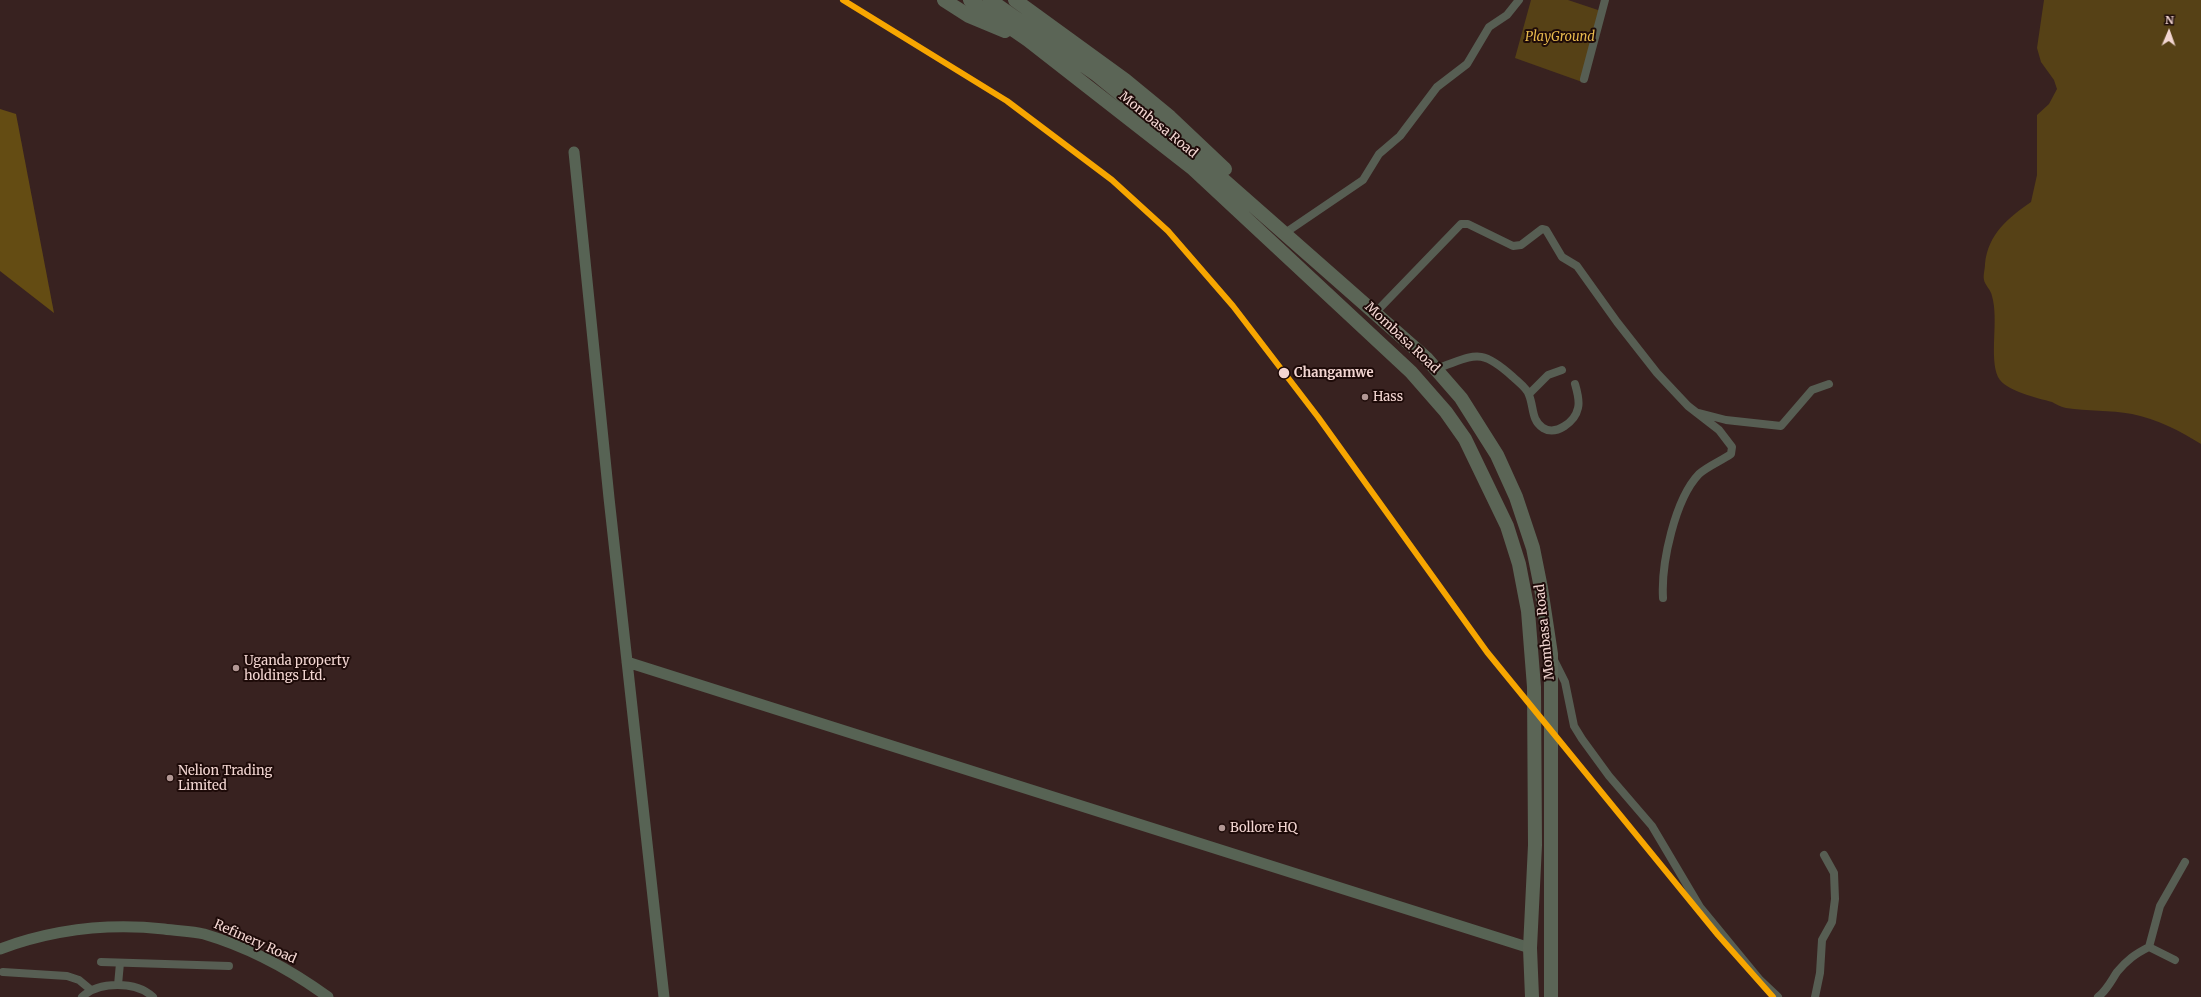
<!DOCTYPE html>
<html>
<head>
<meta charset="utf-8">
<style>
	body { margin:0 }
	#map { position:relative; width:2201px; height:997px; overflow:hidden; background:#382220; font-family:Merriweather,serif }
	canvas { display:block }
	.north { position:absolute; left:2149px; top:12px; width:40px; height:40px; -webkit-text-stroke:3px #1e0b09; paint-order:stroke; rotate:2deg; font-size:11px; font-weight:700; line-height:16px; text-align:center; color:#f3d6d2 }
	.north::after { content:''; display:block; margin:auto; width:14px; height:18px; background:#f3d6d2; clip-path:polygon(50% 0,100% 100%,50% 72%,0 100%) }
</style>
</head>
<body>
<div id="map">
<canvas width="2201" height="997"></canvas>
<div class="north">N</div>
</div>
<script>
const context = document.querySelector('canvas').getContext('2d');
context.lineJoin = 'round';
function fill(path, color) { context.fillStyle = color; context.fill(path, 'evenodd'); }
function trace(path, color, width, dash) { context.strokeStyle = color; context.lineWidth = width; context.lineCap = dash ? 'butt' : 'round'; context.setLineDash(dash || []); context.stroke(path); }
function write(font, color, halo, rows, align = 'center') {
  context.font = font + ' Merriweather,serif'; context.lineWidth = 4; context.setLineDash([]); context.textBaseline = 'middle'; context.strokeStyle = halo; context.fillStyle = color; for (const [text, x, y, turn = 0] of rows) {
    context.save(); context.translate(x, y); context.rotate((+turn || 0) * Math.PI / 180); context.textAlign = isNaN(turn) ? turn : align; if (halo) context.strokeText(text, 0, 0); context.fillText(text, 0, 0); context.restore();
  }
}
const green = new Path2D(`
	M1531,0H1568L1604,12L1585,83L1515,58Z
	M2044,0H2201V444C2180,431 2157,419 2132,414C2110,410 2087,411 2066,408C2061,407 2056,404 2052,402C2038,398 2005,391 1998,377C1989,357 1999,320 1992,296C1991,290 1985,285 1984,280C1983,275 1985,269 1985,264C1988,234 2008,218 2031,202L2037,175V115L2049,104L2057,89L2054,80L2041,62L2037,48Z`);
const forest = new Path2D(`
	M0,109L16,114L54,313L0,271Z`);
const street = new Path2D(`
	M1584,79L1605,0
	M1285,233L1363,180L1379,154L1400,136L1437,87L1467,64L1489,27L1507,15L1519,0
	M1375,313L1461,224H1468L1513,246L1521,245L1542,229L1546,230L1562,257L1577,266L1617,322L1657,373L1688,406L1719,430L1732,447L1731,454C1721,461 1708,466 1699,474C1675,499 1661,563 1663,598
	M1435,369C1475,356 1479,346 1513,377C1518,382 1527,388 1529,395C1534,407 1531,420 1543,428C1556,436 1575,422 1578,408C1580,401 1577,391 1575,384
	M1529,394L1548,375L1562,370
	M1699,413L1726,420L1781,426L1812,390L1829,384
	M1554,660L1565,682L1574,726L1582,739L1609,776L1652,826L1700,907L1714,924L1760,980L1778,997
	M2149,947L2160,906L2185,862
	M2149,947L2175,960
	M101,962L229,966
	M3,972L67,976L79,980L91,990
	M118,985L120,963
	M82,997C99,981 136,981 153,997
	M1815,997L1820,973L1822,940L1832,922L1835,899L1834,873L1824,855
	M2098,997C2107,990 2111,981 2117,972C2127,960 2135,954 2149,947`);
const secondary = new Path2D(`
	M574,152L609,498L664,997
	M627,662L1530,948
	M0,949C54,929 108,923 164,929C178,931 191,931 204,934C248,947 291,970 328,997`);
const highway = new Path2D(`
	M944,0L969,16L1005,31
	M970,0L1028,40L1192,168L1411,372L1446,412L1465,439L1507,526L1519,564L1528,611L1534,687L1535,845L1530,948L1532,997
	M990,0L1097,75L1201,160L1427,359L1461,398L1497,455L1516,497L1533,548L1541,588L1551,654V997
	M1015,0L1125,80L1170,117L1225,169`);
const rail1 = new Path2D(`
	M843,0L1007,101L1112,180L1168,231L1233,306L1318,417L1487,652L1718,935L1773,997`);
const markers = [
	[1284,373,6,"#f3d6d2"],
	[1365,397,4,"#b29794"],
	[236,668,4,"#b29794"],
	[170,778,4,"#b29794"],
	[1222,828,4,"#b29794"]
];
const parkNames = [
	["PlayGround",1560,37]
];
const streetNames = [
	["Mombasa Road",1158,125,39],
	["Mombasa Road",1402,338,43],
	["Mombasa Road",1545,632,-96],
	["Refinery Road",255,942,24]
];
const stopNames = [
	["Changamwe",1294,373]
];
const poiNames = [
	["Hass",1373,397],
	["Uganda property",244,661],
	["holdings Ltd.",244,676],
	["Nelion Trading",178,771],
	["Limited",178,786],
	["Bollore HQ",1230,828]
];
fill(green, '#564116');
fill(forest, '#644c13');
trace(street, '#575e53', 8);
trace(secondary, '#576354', 11);
trace(highway, '#5b6556', 14);
trace(rail1, '#f7a600', 6);
for (const [x, y, r, color] of markers) { const dot = new Path2D(); dot.arc(x, y, r, 0, 2 * Math.PI); context.fillStyle = color; context.fill(dot); trace(dot, '#1e0b09', 1.5); }
write('italic 13px', '#e8ba4d', '#1e0b09', parkNames);
write('13px', '#f3d6d2', '#1e0b09', streetNames);
write('bold 13px', '#f3d6d2', '#1e0b09', stopNames, 'left');
write('13px', '#f3d6d2', '#1e0b09', poiNames, 'left');
</script>
</body>
</html>
